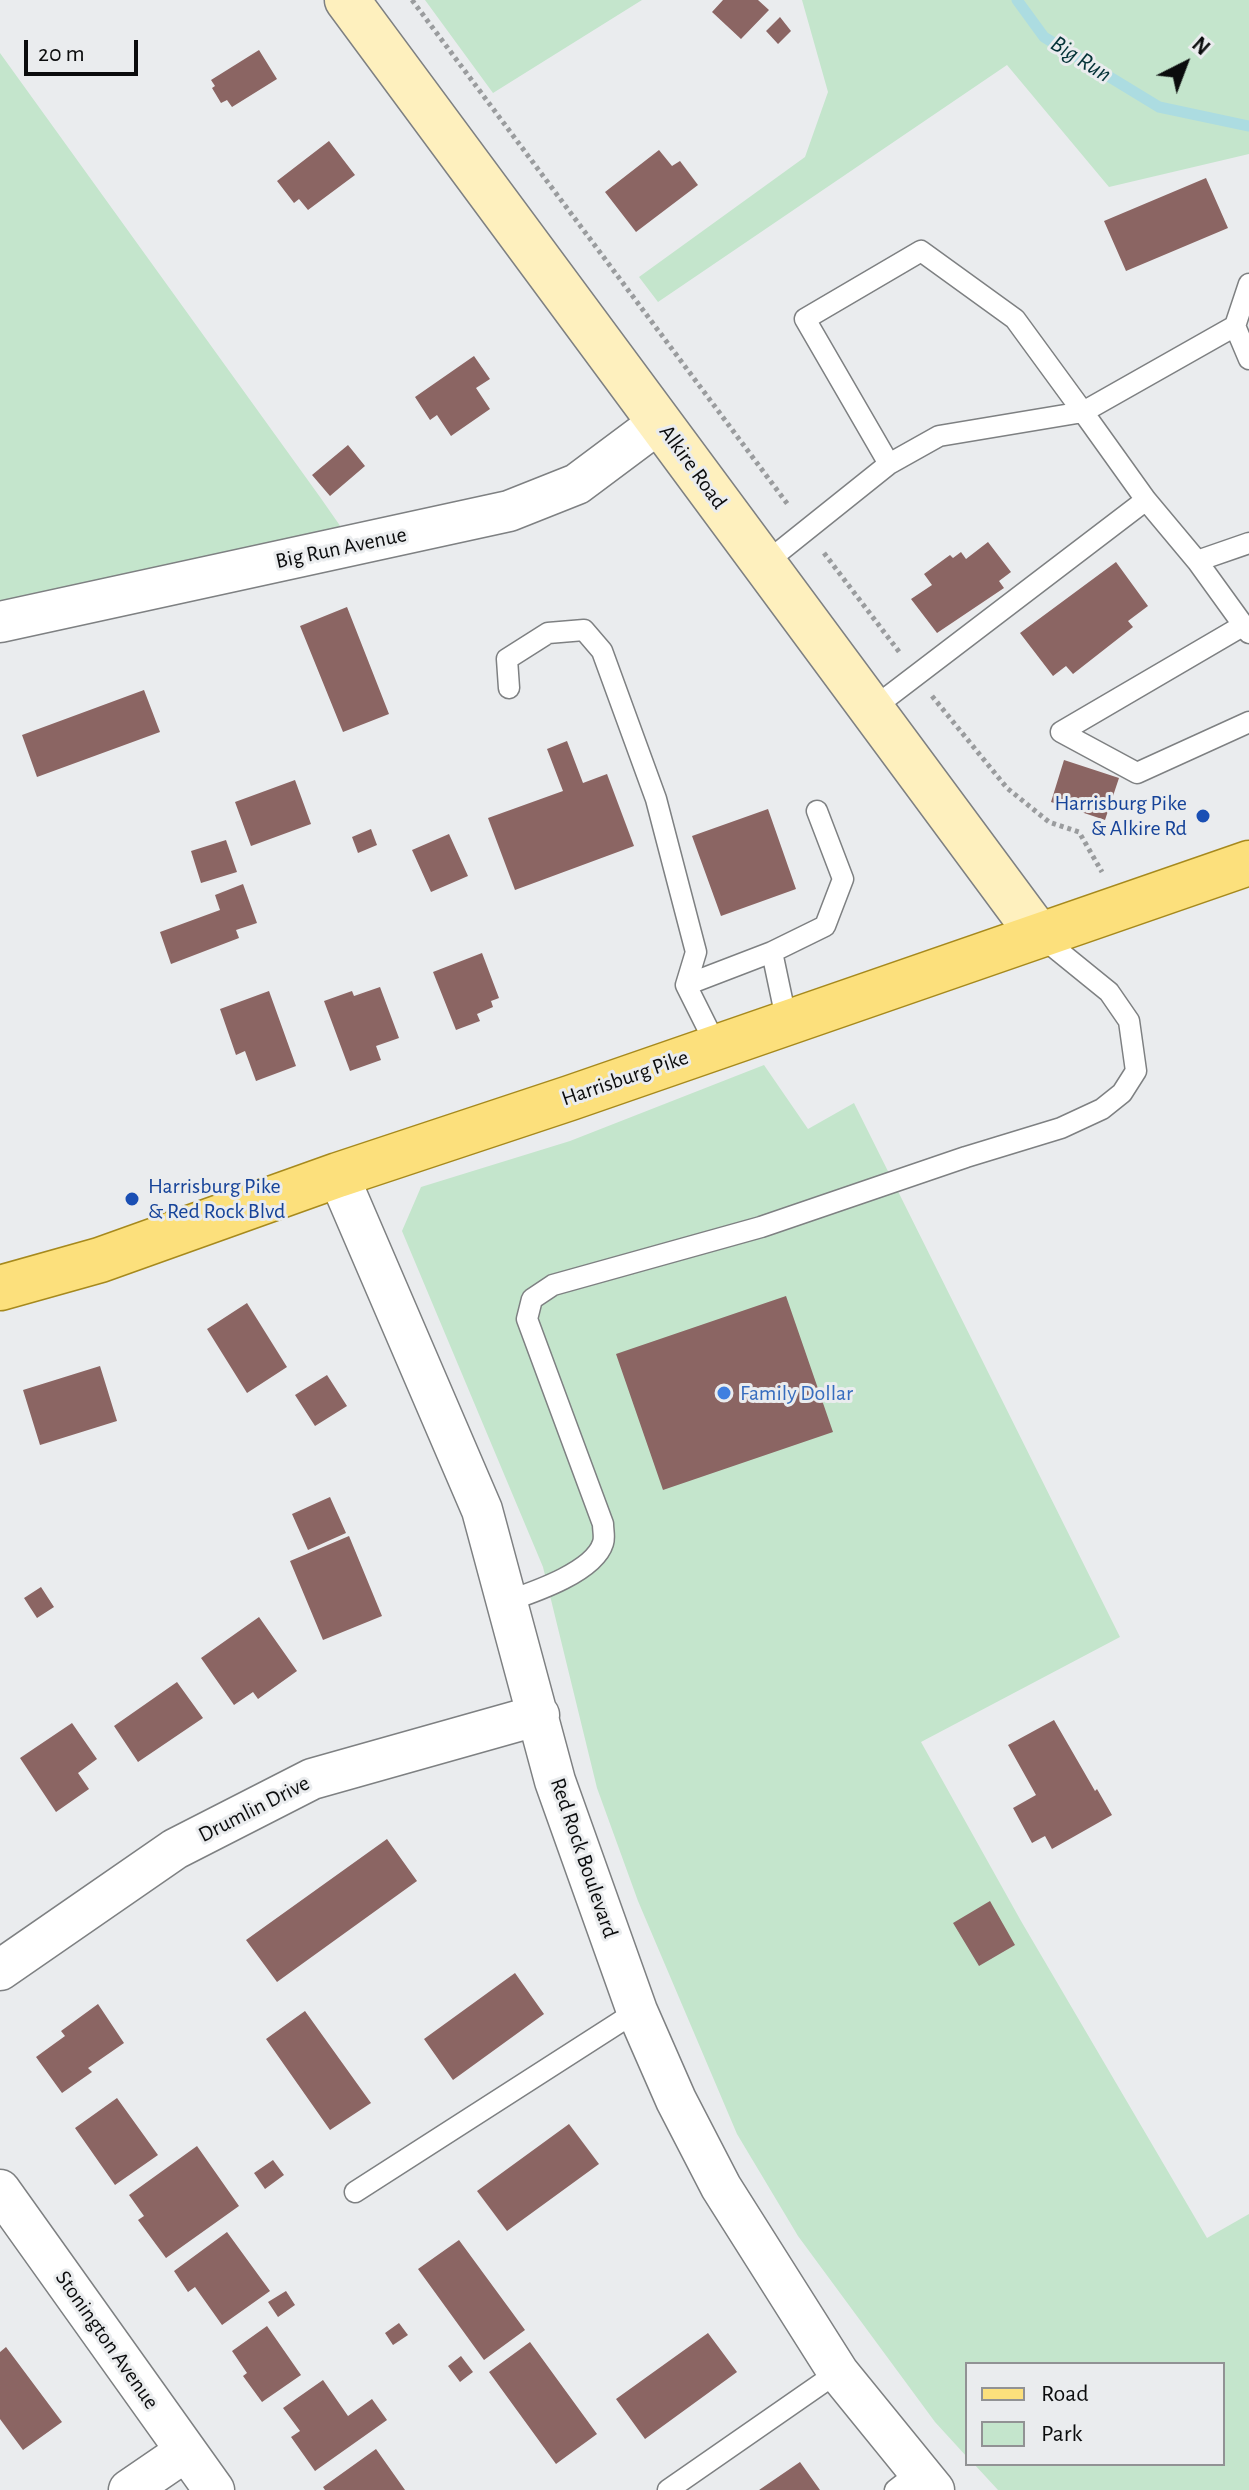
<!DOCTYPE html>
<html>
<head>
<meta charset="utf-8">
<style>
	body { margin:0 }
	#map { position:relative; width:1249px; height:2490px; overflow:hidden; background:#eaecee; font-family:"Alegreya Sans",sans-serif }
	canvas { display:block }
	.legend { position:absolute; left:965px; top:2362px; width:260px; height:104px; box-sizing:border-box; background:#eaecee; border:2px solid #919294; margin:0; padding:10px 14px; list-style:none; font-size:24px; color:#0b0c0d }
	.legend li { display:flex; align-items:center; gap:16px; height:40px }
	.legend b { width:40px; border:2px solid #919294 }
	.north { position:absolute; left:1145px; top:24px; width:80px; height:80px; -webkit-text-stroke:6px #eaecee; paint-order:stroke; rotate:42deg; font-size:22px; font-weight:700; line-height:32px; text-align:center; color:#0b0c0d }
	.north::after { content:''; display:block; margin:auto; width:28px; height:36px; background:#0b0c0d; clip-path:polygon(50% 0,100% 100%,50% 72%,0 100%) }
	.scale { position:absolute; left:24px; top:40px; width:114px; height:36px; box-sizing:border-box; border:4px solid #0b0c0d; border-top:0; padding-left:10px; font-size:24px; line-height:28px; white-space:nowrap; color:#0b0c0d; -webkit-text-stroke:6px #eaecee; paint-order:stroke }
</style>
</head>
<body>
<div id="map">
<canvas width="1249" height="2490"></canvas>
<ul class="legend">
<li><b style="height:10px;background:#fce07c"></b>Road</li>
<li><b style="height:22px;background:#c4e5cc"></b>Park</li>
</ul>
<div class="north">N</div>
<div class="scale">20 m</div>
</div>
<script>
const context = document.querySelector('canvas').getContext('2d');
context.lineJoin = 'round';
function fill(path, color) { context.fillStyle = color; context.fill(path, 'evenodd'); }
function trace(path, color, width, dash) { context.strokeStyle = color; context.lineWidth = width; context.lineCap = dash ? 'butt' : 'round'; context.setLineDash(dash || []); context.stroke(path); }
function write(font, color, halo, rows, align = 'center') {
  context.font = font + ' "Alegreya Sans",sans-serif'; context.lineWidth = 6; context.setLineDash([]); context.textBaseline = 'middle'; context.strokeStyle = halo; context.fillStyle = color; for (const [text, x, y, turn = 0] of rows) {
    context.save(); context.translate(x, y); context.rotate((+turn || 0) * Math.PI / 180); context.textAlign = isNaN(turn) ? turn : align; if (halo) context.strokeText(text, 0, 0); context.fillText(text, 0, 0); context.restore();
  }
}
const green = new Path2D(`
	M425,0H642L493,93Z
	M802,0H1249V154L1109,187L1007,65L658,302L639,277L805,157L828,92Z
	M0,53L320,497L343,530L0,607Z
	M764,1065L808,1129L854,1103L1120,1637L921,1742L1021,1921L1207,2238L1249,2214V2490H998L974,2464H1223V2364H967V2457L935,2422L798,2236L737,2134L638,1901L597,1788L543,1567L402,1231L421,1187L570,1141Z`);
const stream = new Path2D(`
	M1017,0L1044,37L1159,107L1249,126`);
const building = new Path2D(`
	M723,0H758L769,10L741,39L712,12Z
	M780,17L791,31L778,44L766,31Z
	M259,50L277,79L232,107L227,100L221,103L212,88L215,86L211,80Z
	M329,141L355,175L308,210L299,199L294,203L277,181Z
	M659,150L672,166L680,161L698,185L636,232L605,192Z
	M1206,178L1228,228L1126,271L1104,221Z
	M474,356L490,379L476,388L490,409L451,436L437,415L430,420L415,397Z
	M348,445L365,466L330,496L312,475Z
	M988,542L1011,572L999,581L1004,588L937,633L911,599L932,585L924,574L950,555L953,558L961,552L966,559Z
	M1116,562L1148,606L1128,621L1133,627L1073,674L1066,666L1053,676L1020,633Z
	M347,607L389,714L343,732L300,626Z
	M144,690L160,732L37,777L22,735Z
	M567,741L583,783L607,774L634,846L515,890L488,818L563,791L547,749Z
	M1064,760L1119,778L1105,820L1051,802Z
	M295,780L311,824L251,846L235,802Z
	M768,809L796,889L721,916L692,836Z
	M371,829L377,845L358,853L352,837Z
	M449,834L468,876L431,892L412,850Z
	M226,840L237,872L201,883L191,851Z
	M243,884L257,923L236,930L239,938L171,964L160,932L220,910L215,895Z
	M482,953L499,998L491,1001L493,1007L477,1014L480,1021L456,1030L433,972Z
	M380,987L399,1038L376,1046L381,1060L350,1071L324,1001L352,991L354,996Z
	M269,991L296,1066L256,1081L245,1051L236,1055L220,1009Z
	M786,1296L833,1432L663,1490L616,1354Z
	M247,1303L287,1367L247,1393L207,1329Z
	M100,1366L117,1421L40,1445L23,1390Z
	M327,1375L347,1406L315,1426L295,1395Z
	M330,1497L346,1533L308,1550L292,1514Z
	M349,1536L382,1616L323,1640L290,1561Z
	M41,1587L54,1607L37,1618L24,1598Z
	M259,1617L297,1671L258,1699L253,1692L234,1705L201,1658Z
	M177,1682L203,1718L138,1762L114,1726Z
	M1054,1720L1095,1791L1097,1789L1112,1815L1052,1849L1045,1836L1032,1843L1013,1808L1036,1795L1008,1745Z
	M72,1723L97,1759L78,1773L89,1789L56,1812L20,1758Z
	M387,1839L417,1881L277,1982L246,1940Z
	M990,1901L1015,1945L979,1966L953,1923Z
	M515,1973L544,2014L453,2080L424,2039Z
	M98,2004L124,2043L88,2068L92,2072L62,2093L36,2057L65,2036L61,2031Z
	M305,2011L371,2103L330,2130L266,2039Z
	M117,2098L158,2155L115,2185L75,2128Z
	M569,2124L599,2164L507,2231L477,2191Z
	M197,2146L239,2206L166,2258L138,2220L144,2216L129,2195Z
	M273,2160L284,2175L265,2189L254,2173Z
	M227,2232L270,2291L222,2325L195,2287L188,2292L174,2271Z
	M459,2240L525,2330L484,2360L418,2269Z
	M286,2291L295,2305L278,2317L268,2302Z
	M399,2323L408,2335L393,2345L385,2333Z
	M267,2326L301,2375L262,2402L243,2376L247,2373L232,2351Z
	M708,2333L737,2372L645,2439L616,2399Z
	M530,2342L597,2434L556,2464L489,2372Z
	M6,2347L62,2422L23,2450L0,2419V2352Z
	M461,2356L473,2372L460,2382L448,2366Z
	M323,2380L348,2416L372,2399L387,2420L315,2471L291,2437L300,2431L283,2408Z
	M376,2449L405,2490H325L323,2487Z
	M800,2462L820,2490H759Z`);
const path = new Path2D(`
	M412,0L789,506
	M824,553L900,653
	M932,696L1007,788L1049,822L1079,832L1102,872`);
const service = new Path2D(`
	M1235,326L1249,284
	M889,464L805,319L921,251L1015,319L1083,412L1235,326L1249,359
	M1197,561L1249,543
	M764,564L889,464L939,436L1083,412L1146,500L1197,561L1249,633
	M1244,625L1061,732L1137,773L1249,722
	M509,688L507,659L548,633L584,630L602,651L656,799L696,952L686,985L717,1047
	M872,709L1146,500
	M686,985L772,952
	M787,1023L772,952L825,926L843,879L817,811
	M508,1601C534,1592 594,1572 603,1543C605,1537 603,1531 603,1524L527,1319L532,1299L553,1285L761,1227L966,1157L1061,1128L1102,1109L1122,1093L1136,1071L1129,1021L1109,992L1040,936
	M355,2192L637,2011
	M668,2490L838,2372
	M895,2490L918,2472`);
const minor = new Path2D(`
	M0,622L509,511L577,484L660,422
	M338,1175L482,1510L555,1781L637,2011L676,2100L721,2187L838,2372L934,2490
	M0,1970L175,1849L312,1779L539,1715
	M0,2190L214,2490
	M129,2490L186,2451`);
const secondary = new Path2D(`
	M347,0L1038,934`);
const primary = new Path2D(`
	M0,1288L100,1260L338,1175L570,1098L1249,863`);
const markers = [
	[1203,816,8,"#1a4fb4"],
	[132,1199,8,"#1a4fb4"],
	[724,1393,8,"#3f7fe0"]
];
const streetNames = [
	["Alkire Road",693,467,54],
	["Big Run Avenue",341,548,-12],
	["Harrisburg Pike",625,1078,-19],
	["Drumlin Drive",254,1809,-27],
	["Red Rock Boulevard",584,1858,71],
	["Stonington Avenue",107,2340,55]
];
const transitNames = [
	["Harrisburg Pike",1187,803],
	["& Alkire Rd",1187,828],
	["Harrisburg Pike",148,1186,"left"],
	["& Red Rock Blvd",148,1211,"left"]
];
const shopNames = [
	["Family Dollar",740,1393]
];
const waterNames = [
	["Big Run",1081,59,32]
];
fill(green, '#c4e5cc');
trace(stream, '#acdce1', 11);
fill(building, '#8b6563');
trace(service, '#7e8082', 23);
trace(minor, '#7e8082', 43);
trace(secondary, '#7e8082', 47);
trace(primary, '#a6891d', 47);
trace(path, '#9a9c9e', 5, [4, 4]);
trace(service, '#fff', 20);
trace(minor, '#fff', 40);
trace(secondary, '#fef0be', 44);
trace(primary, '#fce07c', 44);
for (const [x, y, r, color] of markers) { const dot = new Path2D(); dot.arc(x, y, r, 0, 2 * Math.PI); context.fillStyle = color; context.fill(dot); trace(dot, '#eaecee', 3); }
write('22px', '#0b0c0d', '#eaecee', streetNames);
write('22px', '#164399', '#eaecee', transitNames, 'right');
write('22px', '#366cbe', '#eaecee', shopNames, 'left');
write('italic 24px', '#033237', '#eaecee', waterNames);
</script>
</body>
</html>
